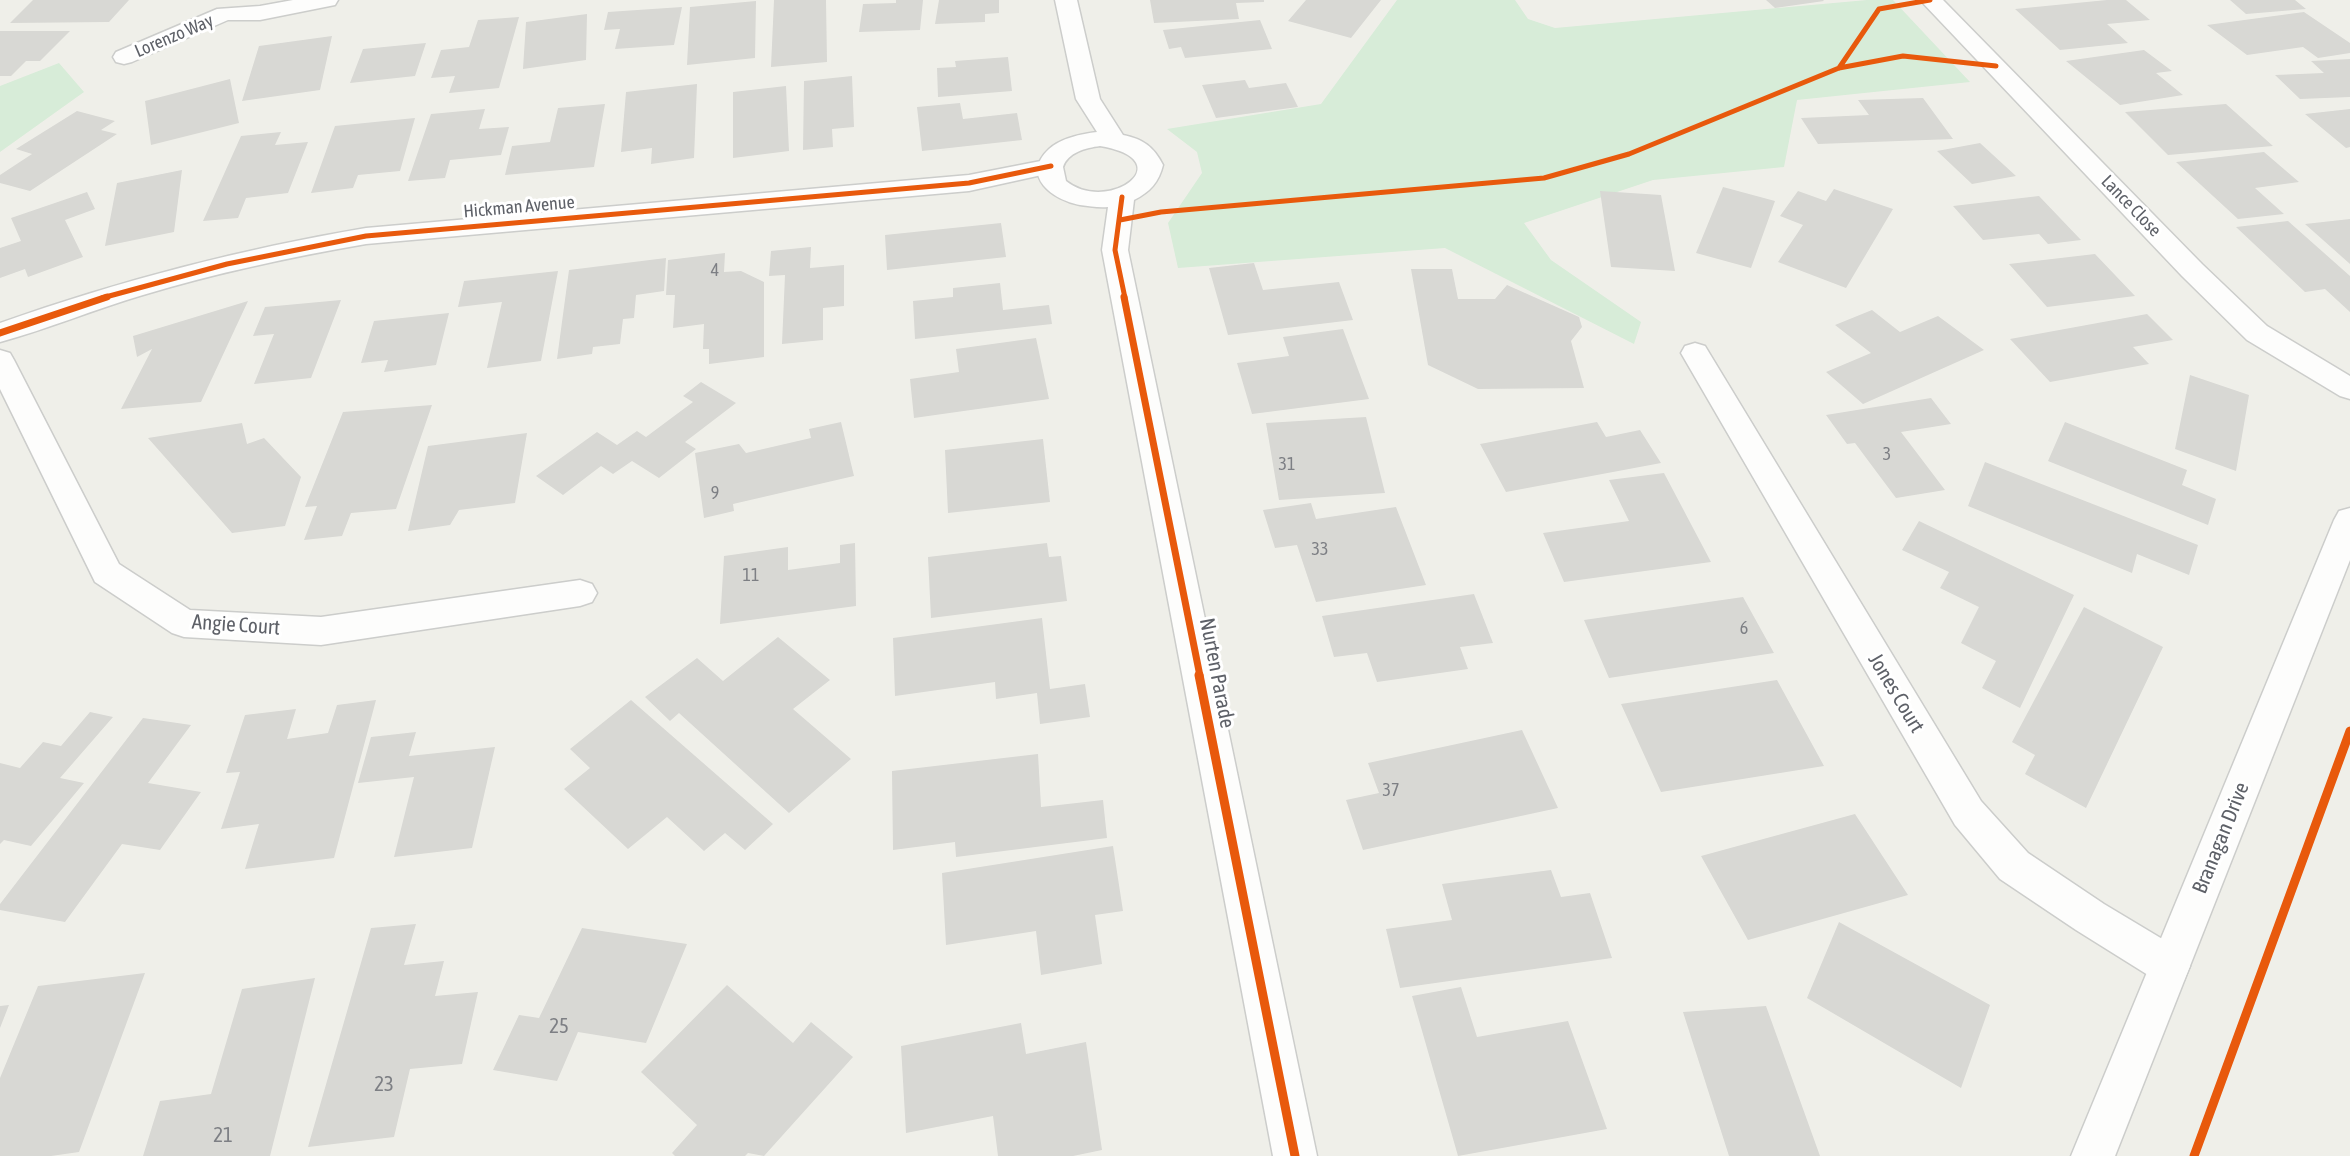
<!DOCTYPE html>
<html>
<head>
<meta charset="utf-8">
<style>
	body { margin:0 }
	canvas { display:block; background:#efefe9 }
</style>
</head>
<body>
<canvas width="2350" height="1156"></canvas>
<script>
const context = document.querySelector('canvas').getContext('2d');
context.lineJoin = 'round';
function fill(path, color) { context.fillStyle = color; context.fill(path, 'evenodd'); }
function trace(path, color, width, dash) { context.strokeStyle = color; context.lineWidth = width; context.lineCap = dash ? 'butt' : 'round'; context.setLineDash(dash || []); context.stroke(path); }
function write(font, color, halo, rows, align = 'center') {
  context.font = font + ' "Asap Condensed",sans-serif'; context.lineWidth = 6; context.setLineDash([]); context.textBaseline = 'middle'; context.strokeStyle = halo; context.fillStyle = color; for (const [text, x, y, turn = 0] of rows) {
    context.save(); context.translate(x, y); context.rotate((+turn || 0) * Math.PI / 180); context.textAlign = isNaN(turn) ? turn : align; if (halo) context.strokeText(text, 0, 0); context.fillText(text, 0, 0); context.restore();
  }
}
const green = new Path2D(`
	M1397,0H1515L1528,19L1555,28L1867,0H1893L1970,82L1797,100L1784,167L1653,180L1524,223L1551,260L1641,322L1634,344L1445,248L1178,268L1168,223L1202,173L1197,152L1167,129L1321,104Z
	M59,63L84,92L0,152V86Z`);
const building = new Path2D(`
	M33,0H129L109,22L10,23Z
	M774,0H826L827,62L771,67Z
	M896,0H923L920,30L859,32L863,4L896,3Z
	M939,0H999V13L985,14V22L935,24Z
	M1150,0H1264V2L1236,3L1239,19L1154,23Z
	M1306,0H1381L1351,38L1288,21Z
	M1766,0H1823L1824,1L1775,8Z
	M2107,0H2126L2150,20L2107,24L2128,43L2060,50L2015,9Z
	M2230,0H2295L2306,9L2246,14Z
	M756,1L755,58L687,65L690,7Z
	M682,7L674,45L615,49L620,29L604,30L608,12Z
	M2304,12L2350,43V53L2318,58L2303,47L2247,55L2207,25Z
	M587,14L586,60L523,69L526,22Z
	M519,17L499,88L449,93L455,76L431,78L441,50L469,47L478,20Z
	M1260,20L1272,49L1185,58L1181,47L1169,49L1163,30Z
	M0,31H70L40,61H26L11,76H0Z
	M332,36L320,90L242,101L259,46Z
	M426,43L415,76L350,83L363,49Z
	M2144,50L2172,71L2156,73L2183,95L2120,105L2066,61Z
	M1008,57L1012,91L938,97L937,68L956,67L955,61Z
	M2350,59V97L2300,99L2275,75L2324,73L2311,61Z
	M852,76L854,127L832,129L833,147L803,150L804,81Z
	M230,79L239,123L151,145L145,101Z
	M1245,80L1249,88L1286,83L1298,107L1216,118L1202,85Z
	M697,84L694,158L651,164L652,148L621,152L626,92Z
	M786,86L789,151L733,158V92Z
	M1923,98L1953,139L1818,144L1801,118L1869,115L1858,100Z
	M960,103L963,119L1017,113L1022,140L922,151L917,107Z
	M605,104L594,167L505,175L512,146L550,142L558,108Z
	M2226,104L2273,146L2168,155L2125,112Z
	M485,109L479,129L509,127L501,155L450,160L445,178L408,181L431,114Z
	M2350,109V147L2346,148L2305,114Z
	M77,111L115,121L101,130L117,134L30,191L0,183V175L32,154L16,149Z
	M415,118L400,171L358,175L353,188L311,193L335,126Z
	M281,132L275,145L308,142L288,193L246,198L238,218L203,221L241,136Z
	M1980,143L2016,176L1972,184L1937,151Z
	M2264,152L2299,182L2255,188L2284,214L2238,219L2176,162Z
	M182,170L174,232L105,246L117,183Z
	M1723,187L1775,201L1751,268L1696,253Z
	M1834,189L1893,209L1846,288L1778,262L1803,225L1780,216L1798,191L1826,201Z
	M1600,191L1661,195L1675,271L1611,267Z
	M87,192L95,209L65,220L83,257L28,277L25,269L0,278V248L21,241L11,218Z
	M2039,196L2081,240L2048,244L2039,234L1983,240L1953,206Z
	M2350,219V264L2305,224Z
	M2288,221L2350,276V312L2325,289L2305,292L2236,227Z
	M1001,223L1006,257L887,270L885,235Z
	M811,247L810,268L844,265V306L823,308V340L782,344L785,275L769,276L771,251Z
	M725,253L724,272L741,271L764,282V357L709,364V349H703L704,324L673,328L675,295H666L668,260Z
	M2095,254L2135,296L2047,307L2009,264Z
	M666,258L664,291L636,295L634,318L623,319L620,344L593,347L592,354L557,359L569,270Z
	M1254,263L1263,290L1339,282L1353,320L1228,335L1209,268Z
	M1411,269H1452L1458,299H1495L1507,285L1579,317L1582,327L1571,341L1584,388L1478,389L1428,365Z
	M558,271L541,361L487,368L502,302L458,307L464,281Z
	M1000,283L1003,310L1049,305L1052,324L915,339L913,301L953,297V288Z
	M341,300L311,378L254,384L274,334L253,336L265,307Z
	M248,301L201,402L121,409L152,349L137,357L133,336Z
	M1872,310L1900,332L1938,316L1984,350L1863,404L1826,372L1871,353L1835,325Z
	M449,313L436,365L384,372L388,360L361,363L374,321Z
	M2147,314L2173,340L2133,347L2149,364L2050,382L2010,339Z
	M1343,329L1369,399L1252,414L1237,363L1289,356L1283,337Z
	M1036,338L1049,399L914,418L910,379L959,372L956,349Z
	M2190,375L2249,395L2236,471L2175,449Z
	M701,382L736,403L685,442L696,449L659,478L632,461L613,474L601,466L563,495L536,476L597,432L617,445L637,431L646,437L693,402L683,396Z
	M1931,398L1951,424L1901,432L1945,490L1896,498L1855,443L1847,444L1826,415Z
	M432,405L396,509L351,513L342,536L304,540L317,506L305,507L343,412Z
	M1366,417L1385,493L1279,500L1266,423Z
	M841,422L854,476L733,504L734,511L704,518L695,453L739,444L746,453L811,438L809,429Z
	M1597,422L1606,437L1640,430L1661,463L1506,492L1480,444Z
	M2065,422L2187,470L2182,485L2216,499L2208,525L2048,461Z
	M242,423L247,444L264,438L301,477L285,526L232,533L148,438Z
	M527,433L515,503L459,510L450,525L408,531L428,446Z
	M1043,439L1050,502L948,513L945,450Z
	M1985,462L2198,545L2189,575L2137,554L2132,573L1968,506Z
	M1664,473L1711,562L1564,582L1543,533L1629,521L1609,480Z
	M1311,503L1316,519L1396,507L1426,585L1316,602L1297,545L1275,548L1263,510Z
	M1919,521L2074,595L2020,708L1982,688L1996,661L1961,643L1979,607L1940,588L1949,572L1902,550Z
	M855,543L856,606L720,624L724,556L788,547V570L840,563V545Z
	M1047,543L1049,557L1061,556L1067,601L931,618L928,557Z
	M1474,594L1493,643L1460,647L1468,669L1377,682L1367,653L1334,657L1322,616Z
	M1743,597L1774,653L1609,678L1584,620Z
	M2084,607L2163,647L2086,808L2025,774L2035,755L2012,742Z
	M1042,618L1050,689L1085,684L1090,717L1040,724L1037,693L996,699L995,682L895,696L893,638Z
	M778,637L830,680L793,709L851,759L789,813L679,713L670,721L645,697L697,658L723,681Z
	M1777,680L1824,766L1661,792L1621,704Z
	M376,700L334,858L245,869L259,824L221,829L240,772L226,773L245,715L296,709L287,739L328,733L337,705Z
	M631,700L773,824L745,850L725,833L704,851L667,817L628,849L564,789L590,768L570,749Z
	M90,712L113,717L60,778L84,783L31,846L4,840L0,844V763L20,768L43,742L61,746Z
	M143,718L191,725L148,783L201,792L160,850L122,844L65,922L0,910V904Z
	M1522,730L1558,808L1363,850L1346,800L1379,793L1368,763Z
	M416,732L409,756L495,747L472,848L394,857L414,777L358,783L371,737Z
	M1038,754L1041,807L1103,800L1107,838L956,857L955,842L893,850L892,771Z
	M1855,814L1908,895L1748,940L1701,856Z
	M1113,846L1123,911L1095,915L1102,964L1041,975L1036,931L946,945L942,873Z
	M1551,870L1561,897L1590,893L1612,958L1400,988L1386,929L1452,920L1442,884Z
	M1839,922L1990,1005L1961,1088L1807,998Z
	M416,924L404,965L444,961L435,996L478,992L462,1064L410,1069L394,1137L308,1147L371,928Z
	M582,928L687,944L646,1043L578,1032L557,1081L493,1070L519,1015L539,1018Z
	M145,973L79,1152L51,1156H0V1078L38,986Z
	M315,978L270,1156H143L160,1101L211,1094L242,989Z
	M727,985L793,1043L811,1022L853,1057L764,1156L748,1153L745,1156H675L672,1153L697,1125L641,1072Z
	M1461,987L1477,1037L1568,1021L1607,1129L1458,1156L1412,996Z
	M9,1005L0,1028V1006Z
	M1766,1006L1820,1156H1729L1683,1012Z
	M1021,1023L1026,1054L1086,1042L1102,1150L1073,1156H998L993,1116L906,1133L901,1046Z`);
const minor = new Path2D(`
	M293,0H338L335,5L260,20H228L132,62L124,64L116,62L113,57L116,52L217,9L260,6Z
	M1920,0H1943L2202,264L2267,326L2350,376V399L2340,396L2247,340L2182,276Z
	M1051,159L1060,161L1063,166L1060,171L969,191L366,244C291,257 216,273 143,295C95,309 48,329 0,342V323C119,281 241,249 366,228L969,175Z
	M1695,343L1705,346L1981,801L2028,853L2104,904L2184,952L2190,966L2184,980L2170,986L2156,980L2076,930L2000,879L1955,825L1681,353L1685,346Z
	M0,350L10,353L14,360L119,564L190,610L321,617L580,580L592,584L597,593L592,602L580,606L321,645L184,637L172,633L95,582L0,389Z`);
const tertiary = new Path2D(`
	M1055,0H1077L1100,99L1123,135C1143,139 1154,147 1163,165C1159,182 1150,192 1134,200L1128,250L1317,1156H1273L1102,250L1108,207C1098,208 1090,206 1080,205C1053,200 1020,176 1049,149C1061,138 1081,134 1097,132L1076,99ZM1100,146C1183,160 1109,215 1066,181L1063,167C1068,152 1086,148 1100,146Z
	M2350,508V560L2115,1156H2071L2334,520L2339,511Z`);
const cyclewayFar2 = new Path2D(`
	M1839,68L1879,9L1930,0
	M1122,197L1115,250L1125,298
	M1120,220L1161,212L1544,178L1629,154L1839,68L1903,56L1996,66
	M102,298L227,264L366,236L969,183L1051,166`);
const cyclewayFar1 = new Path2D(`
	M1124,297L1200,676
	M0,333L107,297`);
const cycleway = new Path2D(`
	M1199,675L1295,1156
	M2194,1156L2350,731`);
const farStreetnames = [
	["Lorenzo Way",174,36,-23],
	["Lance Close",2131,206,46],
	["Hickman Avenue",519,207,-5]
];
const numberNames = [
	["4",715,270],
	["3",1887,454],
	["31",1287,464],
	["9",715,493],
	["33",1320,549],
	["11",751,575],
	["6",1744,628],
	["37",1391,790]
];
const streetNames = [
	["Angie Court",236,625,4],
	["Nurten Parade",1217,673,79],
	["Jones Court",1896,693,59],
	["Branagan Drive",2221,838,-68]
];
const nearNumbernames = [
	["25",559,1026],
	["23",384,1084],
	["21",223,1135]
];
fill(green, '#d7ecd8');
fill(building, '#d8d8d4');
trace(minor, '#cccdcb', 3);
trace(tertiary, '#cccdcb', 3);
fill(minor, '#fdfdfc');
fill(tertiary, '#fdfdfc');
trace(cyclewayFar2, '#e8590c', 5);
trace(cyclewayFar1, '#e8590c', 7);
trace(cycleway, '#e8590c', 9);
write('18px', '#5e6168', '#fff', farStreetnames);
write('18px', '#7d7f84', null, numberNames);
write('21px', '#5e6168', '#fff', streetNames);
write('21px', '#7d7f84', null, nearNumbernames);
</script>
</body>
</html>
